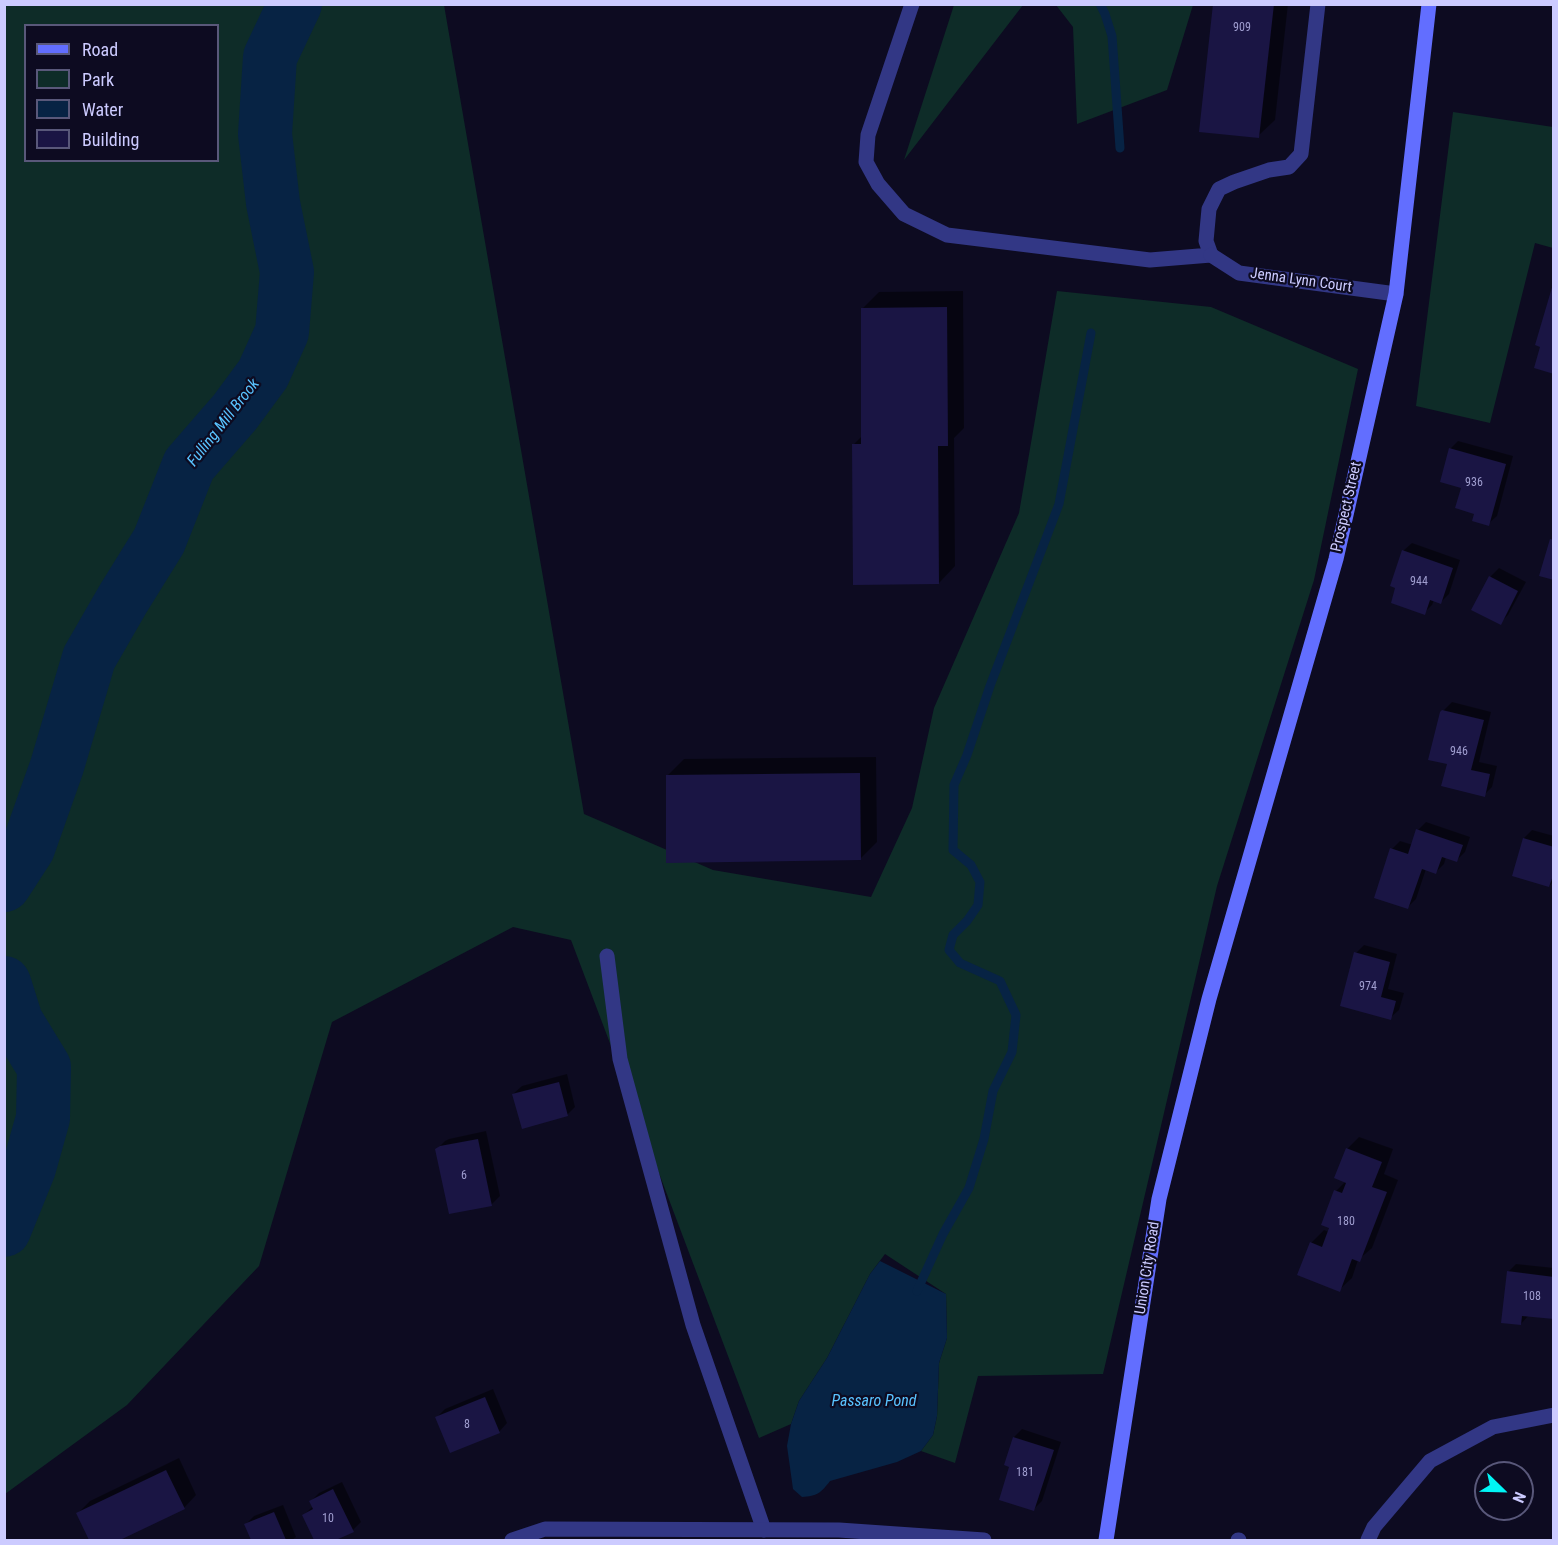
<!DOCTYPE html>
<html>
<head>
<meta charset="utf-8">
<style>
	body { margin:0 }
	#map { position:relative; width:1558px; height:1545px; overflow:hidden; background:#0d0b21; font-family:"Roboto Condensed",sans-serif }
	canvas { display:block }
	.frame { position:absolute; inset:0; border:6px solid #cccbff; pointer-events:none }
	.legend { position:absolute; left:24px; top:24px; width:195px; height:138px; box-sizing:border-box; background:#0d0b21; border:2px solid #59587a; margin:0; padding:8px 10px; list-style:none; font-size:18px; color:#cccbff }
	.legend li { display:flex; align-items:center; gap:12px; height:30px }
	.legend b { width:30px; border:2px solid #59587a }
	.north { position:absolute; left:1474px; top:1461px; width:60px; height:60px; box-sizing:border-box; background:#0d0b21; border:2px solid #59587a; border-radius:50%; rotate:113deg; font-size:16px; font-weight:700; line-height:24px; text-align:center; color:#cccbff }
	.north::after { content:''; display:block; margin:auto; width:21px; height:27px; background:#00f6f6; clip-path:polygon(50% 0,100% 100%,50% 72%,0 100%) }
</style>
</head>
<body>
<div id="map">
<canvas width="1558" height="1545"></canvas>
<div class="frame"></div>
<ul class="legend">
<li><b style="height:8px;background:#626eff"></b>Road</li>
<li><b style="height:16px;background:#0e2c28"></b>Park</li>
<li><b style="height:16px;background:#072344"></b>Water</li>
<li><b style="height:16px;background:#1a1544"></b>Building</li>
</ul>
<div class="north">N</div>
</div>
<script>
const context = document.querySelector('canvas').getContext('2d');
context.lineJoin = 'round';
function fill(path, color) { context.fillStyle = color; context.fill(path, 'evenodd'); }
function trace(path, color, width, dash) { context.strokeStyle = color; context.lineWidth = width; context.lineCap = dash ? 'butt' : 'round'; context.setLineDash(dash || []); context.stroke(path); }
function write(font, color, halo, rows, align = 'center') {
  context.font = font + ' "Roboto Condensed",sans-serif'; context.lineWidth = 4.5; context.setLineDash([]); context.textBaseline = 'middle'; context.strokeStyle = halo; context.fillStyle = color; for (const [text, x, y, turn = 0] of rows) {
    context.save(); context.translate(x, y); context.rotate((+turn || 0) * Math.PI / 180); context.textAlign = isNaN(turn) ? turn : align; if (halo) context.strokeText(text, 0, 0); context.fillText(text, 0, 0); context.restore();
  }
}
const green = new Path2D(`
	M5,5H444L584,814L713,870L871,897L912,808L934,708L1019,513L1057,291L1211,307L1358,369L1314,580L1217,886L1103,1374L978,1376L955,1463L921,1451L933,1435L937,1416L939,1363L947,1338L946,1294L885,1254L870,1274L827,1358L799,1401L791,1424L759,1438L571,940L513,927L332,1022L259,1266L127,1405L5,1494ZM26,26H218V160H26Z
	M954,5H1023L904,160Z
	M1056,5H1193L1167,90L1077,124L1073,27Z
	M1453,112L1553,127V248L1535,243L1490,423L1416,406Z`);
const water = new Path2D(`
	M880,1261L946,1294L947,1338L939,1363L937,1416L933,1435L921,1451L897,1462L830,1481C821,1493 817,1496 802,1497L793,1489L787,1446L791,1424L799,1401L827,1358L870,1274Z`);
const shadow = new Path2D(`
	M1215,4H1288L1275,120L1258,136Z
	M963,291L964,428L954,438L955,566L939,583L853,445L863,435L862,309L879,292Z
	M1458,441L1513,456L1497,516L1488,524L1462,487L1450,449Z
	M1412,543L1460,560L1449,594L1441,602L1434,600L1432,605L1424,613L1403,551Z
	M1499,568L1526,582L1508,615L1500,623L1474,609L1491,576Z
	M1452,702L1491,712L1479,762L1497,766L1492,787L1484,795L1448,763L1441,713Z
	M876,757L877,842L860,859L667,776L684,759Z
	M1426,822L1470,837L1465,852L1457,860L1446,857L1444,864L1436,872L1426,869L1416,899L1408,907L1392,849L1400,841L1413,845L1418,830Z
	M1532,830L1554,836V881L1549,886L1524,838Z
	M1364,945L1397,954L1388,989L1404,993L1399,1010L1390,1018L1356,953Z
	M567,1074L575,1107L567,1115L513,1094L522,1086Z
	M486,1131L500,1196L492,1204L450,1213L437,1149L445,1141L449,1139Z
	M1359,1137L1393,1149L1384,1174L1398,1180L1372,1248L1358,1260L1352,1278L1339,1290L1311,1243L1324,1230L1329,1232L1331,1228L1323,1225L1336,1191L1346,1181L1347,1149Z
	M1516,1264L1554,1268V1318L1529,1315L1521,1324L1508,1272Z
	M493,1389L507,1423L499,1432L437,1417L445,1409Z
	M1022,1429L1061,1442L1042,1501L1034,1509L1014,1437Z
	M179,1458L196,1495L184,1508L116,1540H90L77,1514L90,1501Z
	M342,1482L361,1522L353,1530L332,1540H331L329,1537L321,1540H316L304,1515L313,1506L311,1501L319,1493Z
	M283,1505L296,1537L292,1540H253L246,1524L254,1516Z`);
const stream = new Path2D(`
	M1100,4L1105,14L1112,36L1120,148
	M917,1291L943,1234L969,1188L984,1139L993,1091L1012,1052L1016,1015L1000,981L960,963L949,950L953,935L967,921L978,905L980,882L971,865L953,850L954,785L967,755L990,686L1059,504L1091,333`);
const river = new Path2D(`
	M4,885L28,848L57,766L89,658L123,599L159,541L189,465L235,412L263,374L282,332L287,272L273,203L265,134L270,57L295,4
	M4,983L16,1021L44,1067L43,1118L29,1168L4,1230`);
const building = new Path2D(`
	M1213,4H1274L1259,138L1199,132Z
	M1553,284H1554V374L1534,368L1540,347L1535,345Z
	M947,307L948,446H938L939,584L853,585L852,444H861V308Z
	M1449,448L1506,464L1489,526L1472,521L1474,514L1455,508L1461,488L1440,482Z
	M1550,539L1554,540V580L1539,576Z
	M1402,550L1453,568L1441,604L1430,600L1425,615L1391,603L1395,588L1390,586Z
	M1489,576L1518,591L1501,625L1471,610Z
	M1442,710L1484,720L1471,770L1490,774L1485,797L1441,786L1447,764L1428,760L1440,712Z
	M860,773L861,860L666,863V775Z
	M1416,829L1463,845L1457,862L1442,857L1436,874L1422,869L1408,909L1374,898L1390,848L1408,854Z
	M1523,838L1554,847V873L1549,887L1512,876Z
	M1354,952L1390,962L1381,997L1396,1001L1391,1020L1340,1006Z
	M559,1082L568,1116L522,1129L512,1094Z
	M478,1139L492,1206L449,1214L435,1149L440,1146Z
	M1346,1148L1382,1162L1372,1187L1387,1192L1360,1262L1352,1259L1340,1292L1297,1275L1310,1242L1322,1247L1329,1228L1321,1225L1334,1190L1342,1193L1346,1183L1334,1178Z
	M1507,1271L1554,1277V1319L1522,1316L1521,1325L1501,1323Z
	M485,1397L500,1433L450,1453L435,1417Z
	M1013,1437L1054,1450L1034,1511L999,1500L1009,1467L1004,1465Z
	M166,1470L185,1509L120,1540H89L76,1513Z
	M333,1489L354,1532L336,1540H329L328,1539L324,1540H314L302,1515L313,1509L309,1501Z
	M274,1512L286,1540H251L244,1524Z`);
const service = new Path2D(`
	M912,4L868,135L866,162L878,184L904,214L947,235L1150,260L1211,255L1206,241L1209,209L1219,189L1234,182L1269,170L1289,167L1301,154L1318,4
	M607,956L620,1059L693,1325L764,1530
	M1238,1540H1239`);
const minor = new Path2D(`
	M1211,255L1239,273L1396,294
	M512,1540L545,1529L839,1530L984,1540
	M1368,1540L1374,1527L1430,1461L1493,1427L1554,1415`);
const secondary = new Path2D(`
	M1106,1540L1159,1199L1209,999L1336,559L1396,294L1429,4`);
const numberNames = [
	["909",1242,28],
	["936",1474,483],
	["944",1419,582],
	["946",1459,752],
	["974",1368,987],
	["6",464,1176],
	["180",1346,1222],
	["108",1532,1297],
	["8",467,1425],
	["181",1025,1473],
	["10",328,1519]
];
const streetNames = [
	["Jenna Lynn Court",1301,281,8],
	["Prospect Street",1347,507,-77],
	["Union City Road",1148,1268,-81]
];
const waterNames = [
	["Fulling Mill Brook",224,423,-52],
	["Passaro Pond",874,1402]
];
fill(green, '#0e2c28');
fill(water, '#072344');
fill(shadow, '#0007');
trace(stream, '#072344', 9);
trace(river, '#072344', 54);
fill(building, '#1a1544');
trace(service, '#323785', 15);
trace(minor, '#323785', 15);
trace(secondary, '#626eff', 15);
write('12px', '#a09ed0', null, numberNames);
write('15px', '#cccbff', '#0d0b21', streetNames);
write('italic 16px', '#59c3ff', '#0d0b21', waterNames);
</script>
</body>
</html>
